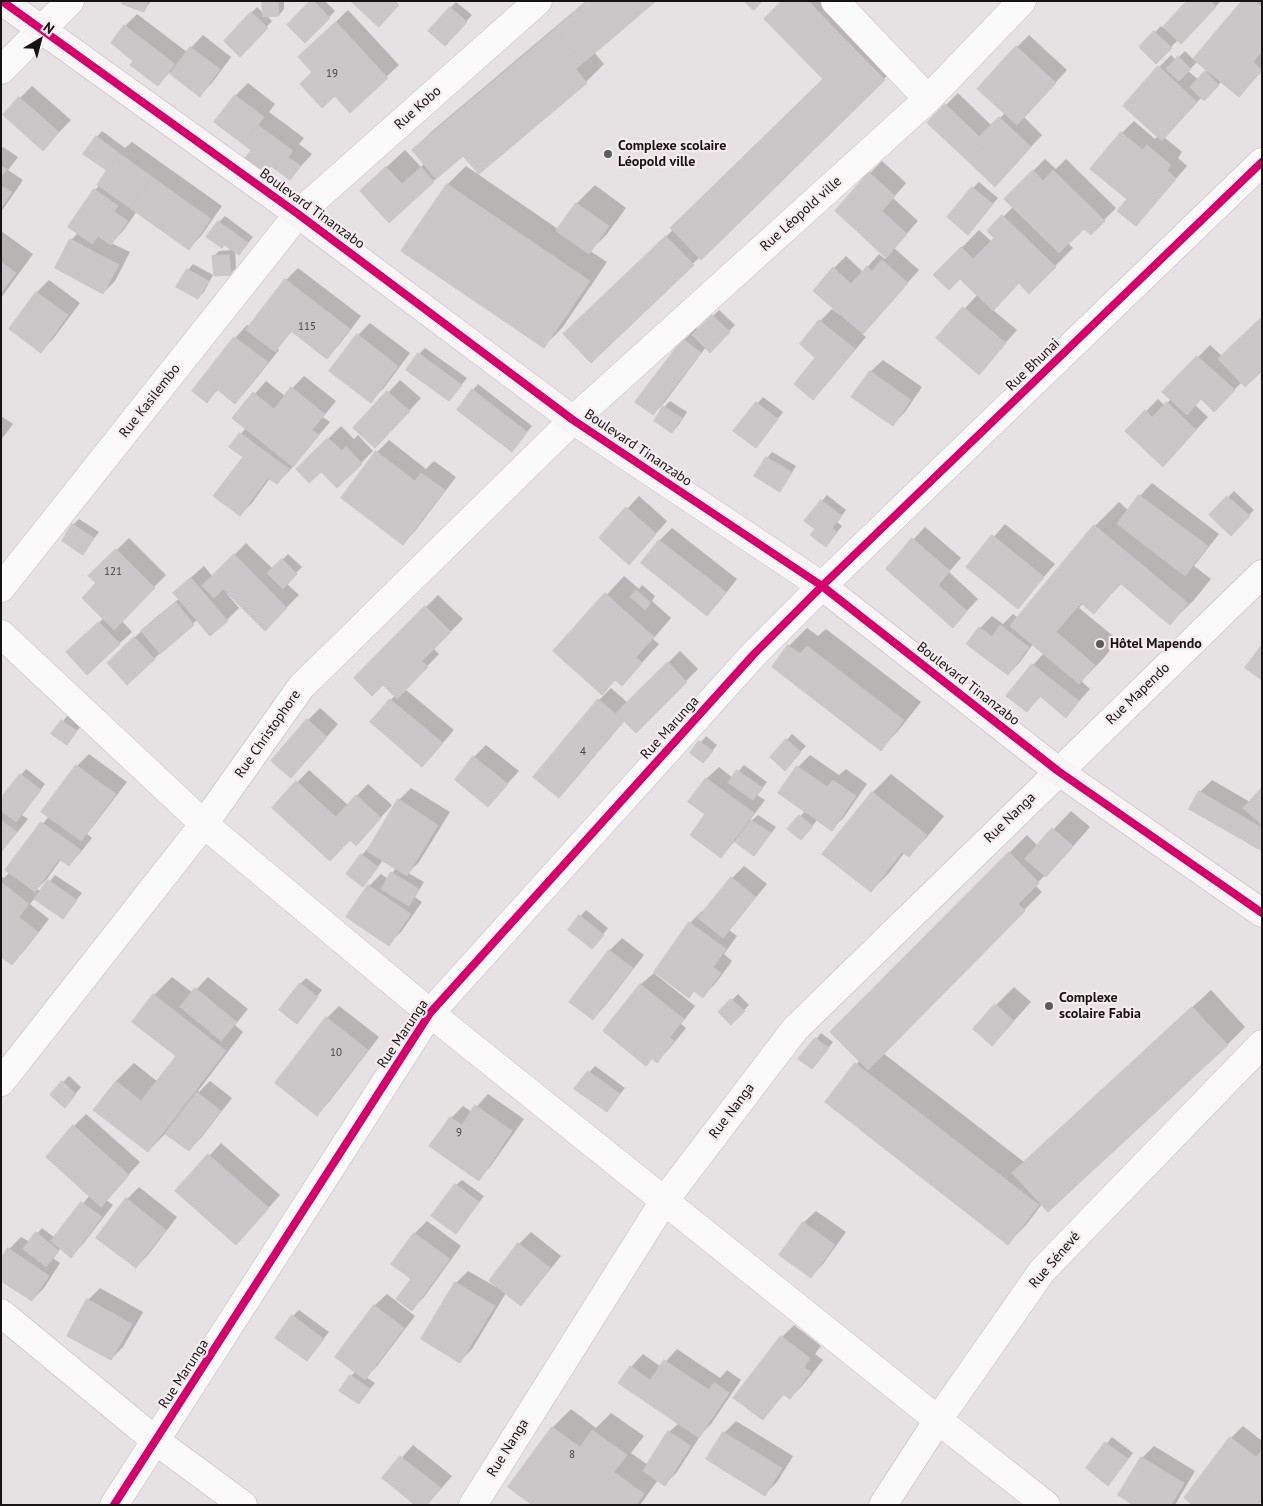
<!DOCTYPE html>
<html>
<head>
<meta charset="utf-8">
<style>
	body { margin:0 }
	#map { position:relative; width:1263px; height:1506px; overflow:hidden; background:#e6e1e2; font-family:"PT Sans",sans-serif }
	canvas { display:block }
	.frame { position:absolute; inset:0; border:2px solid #161314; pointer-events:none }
	.north { position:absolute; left:15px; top:15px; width:50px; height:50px; -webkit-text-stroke:4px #f6ecee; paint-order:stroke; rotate:37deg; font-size:14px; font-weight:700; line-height:20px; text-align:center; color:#161314 }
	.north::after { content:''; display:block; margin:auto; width:18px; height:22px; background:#161314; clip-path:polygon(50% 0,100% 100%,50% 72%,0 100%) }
</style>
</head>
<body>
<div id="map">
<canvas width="1263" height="1506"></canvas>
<div class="frame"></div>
<div class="north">N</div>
</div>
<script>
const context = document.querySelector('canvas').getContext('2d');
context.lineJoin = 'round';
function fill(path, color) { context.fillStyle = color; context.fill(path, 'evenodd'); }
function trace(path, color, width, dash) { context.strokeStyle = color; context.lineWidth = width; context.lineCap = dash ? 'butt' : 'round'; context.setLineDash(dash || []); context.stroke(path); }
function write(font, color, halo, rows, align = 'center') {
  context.font = font + ' "PT Sans",sans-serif'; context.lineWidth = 4.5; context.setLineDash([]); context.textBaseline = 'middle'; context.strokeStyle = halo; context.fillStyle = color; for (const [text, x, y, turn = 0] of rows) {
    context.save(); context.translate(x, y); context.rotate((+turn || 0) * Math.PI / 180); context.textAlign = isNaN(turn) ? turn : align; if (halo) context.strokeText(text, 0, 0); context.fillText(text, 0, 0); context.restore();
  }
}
const shadow = new Path2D(`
	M124,1H151L144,10Z
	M264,1H284V9L279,15H266L272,21L240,55L225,41L257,7L264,14Z
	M312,1H325L335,11L305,42Z
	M586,1H654L594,52L604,64L586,82L479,173L463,155L389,221L380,173L405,150L421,167L425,163L413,150L431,132Z
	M784,1H843L902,61L701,258L700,257L591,361L583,316L673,230L824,78Z
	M1189,1H1221L1181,42L1178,40L1156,62L1141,47L1161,26L1163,28Z
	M1244,1H1262V71L1239,96L1222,81L1204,99L1202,97L1164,137L1182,152L1178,158L1187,166L1136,225L1129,199L1122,133L1134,121L1155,139L1158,136L1159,67L1171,55L1176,60L1185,51L1194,60ZM1198,61L1208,70L1199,80L1188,71Z
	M456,2L472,15L451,38L450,8Z
	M348,10L399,65L350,111L313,72L312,45Z
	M137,14L187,52L203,35L231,57L212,83L200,95L170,72L157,85L135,61L125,26Z
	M1029,35L1067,70L1024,117L1042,135L1007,173L946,105L958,93L992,126L1005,113L1017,47Z
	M248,83L275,104L269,112L304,138L299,144L312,154L290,178L272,165L266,172L253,150L215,121L236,95Z
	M32,86L71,120L43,149L20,98Z
	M102,131L125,148L132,142L222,206L201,236L189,248L137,211L123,231L111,243L130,252L115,281L103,293L56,267L71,240L78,233L95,190L100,185L113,163L106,169L97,137Z
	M3,147L18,157L8,170L23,180L1,212V149Z
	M1045,159L1056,169L1066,159L1116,208L1091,233L1084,227L1068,243L1073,248L1029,292L1020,282L993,310L1017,330L979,373L938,338L978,294L960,277L935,275L979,230L992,242L996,238L989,231L1013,207L1005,199Z
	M882,161L906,183L893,198L918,221L894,248L919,270L862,334L866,337L825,386L813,398L820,321L832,309L840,315L841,313L834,268L846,256L863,272L879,254L885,259L887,257L870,173Z
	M466,166L558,229L577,203L595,185L626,208L607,234L590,251L607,262L562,328L544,346L403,250L448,184Z
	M979,182L998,198L973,227V188Z
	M225,216L253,237L239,254L235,251L236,268L230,274L213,257L219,251L233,250L219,222Z
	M1,231L33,254L1,298Z
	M193,264L213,275L204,292L198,298L188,270Z
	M298,268L361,316L339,345L327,357L293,330L277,348L279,350L247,390L235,402L219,389L206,401L193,391L235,338L247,325L250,327L286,280Z
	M49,280L80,303L53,339L41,351L11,329L37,292Z
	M719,310L735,325L710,351L706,347L665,402L653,414L684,340L696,328L699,330Z
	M370,323L410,353L383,389L370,401L331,370L358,335Z
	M1210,345L1223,357L1242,382L1214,410L1202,398L1195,405L1208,417L1175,453L1127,431L1158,399L1165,406L1171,399L1164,392Z
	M425,348L467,378L449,400L419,354Z
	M883,360L922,387L905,412L893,424L870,372Z
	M304,376L336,401L323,417L330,422L289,471L277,483L270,478L252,503L240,515L245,457L231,446L246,428L234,418L266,381L285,396Z
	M400,380L421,398L387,435L355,428Z
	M478,384L532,426L512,450L473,390Z
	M763,397L783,412L761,441L735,431Z
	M670,401L687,412L678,426L672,431L656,421L664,407Z
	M1,416L13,424L1,440Z
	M341,426L354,439L358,435L373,451L337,487L321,470L298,469Z
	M389,440L426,469L434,461L456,477L415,531L403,543L377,452Z
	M772,452L796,466L785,484L779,490L767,458Z
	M1152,483L1219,534L1194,566L1211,579L1194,600L1170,623L1122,583L1094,612L1083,603L1079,608L1118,640L1103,659L1081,681L1090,689L1066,716L1041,696L1027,711L1033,665L1044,653L1033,644L1020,662L1008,674L980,628L992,616L1003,624L1013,614L1018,618L1095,526L1119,502L1129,511L1140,496Z
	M1234,491L1254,510L1231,534L1211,515Z
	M827,495L846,510L837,522L842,526L826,546L817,528L806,520Z
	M639,496L667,521L641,551L601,538Z
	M79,519L99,532L83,553L73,525Z
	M1005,524L1055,564L1018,607L968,567Z
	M925,527L961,558L949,572L978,599L953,626L887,568Z
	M672,528L737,579L719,602L707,614L643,563L660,540Z
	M129,538L166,575L121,620L132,632L87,673L80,640L104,618L98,583L90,576Z
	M246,543L273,569L288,554L302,567L286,583L299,595L265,629L229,592L227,594L239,608L227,620L211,634L198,619L127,683L108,663L154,619L180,598L175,593L187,581L204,566L213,577Z
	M624,576L639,589L642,585L655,596L652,601L671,618L653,639L659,644L639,666L621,684L616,679L602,693L555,651Z
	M438,595L463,619L434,649L439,654L405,689L454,730L434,753L372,722L395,695L383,683L355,678Z
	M807,628L818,636L826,629L921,702L898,731L880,749L774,666L789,646Z
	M680,651L698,669L636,731L625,720L571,784L559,797L599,700L611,688L628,703Z
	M320,708L338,724L303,764L308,720Z
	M68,715L82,725L66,744L53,734Z
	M792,734L806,746L790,763L787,740Z
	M706,736L717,745L703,762L692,753Z
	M486,745L519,771L488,805L474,757Z
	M89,754L127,782L87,834L92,838L80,853L68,865L61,859L47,879L37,889L41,892L55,875L82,893L63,917L35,898L30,904L49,919L24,951L12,963L1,955V876L4,878L10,872L7,870L49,816L77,766Z
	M810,755L839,775L846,769L867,784L844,817L832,829L817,820L807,833L789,829L805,811L780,793L798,767Z
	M744,765L767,782L757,795L765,800L750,820L751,821L758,815L776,827L754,855L735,841L721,856L707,813L706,779L719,767L733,778Z
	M26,769L45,784L22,815L28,819L1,852V799Z
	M309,770L348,805L368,784L392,805L368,832L273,808Z
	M891,774L944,816L927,837L909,855L905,852L889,873L871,891L824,854L873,792Z
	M1212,780L1250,802L1262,790V850L1200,792Z
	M411,788L450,812L419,862L408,873L424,882L415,897L422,902L401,932L388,944L369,886L381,874L388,879L396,868L383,860L369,879L362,855L367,849L369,850L399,800Z
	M1071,811L1090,827L1064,857L1035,885L1042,892L883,1053L1024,1162L1211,990L1245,1027L1227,1045L1042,1204L1026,1225L1008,1243L827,1101L860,1060L832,1032L1027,835L1038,846Z
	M744,866L767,884L729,930L737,936L724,954L732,961L715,984L703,996L695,990L656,972L655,974L695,1006L681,1024L686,1028L669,1049L657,1061L605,1031L641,984L654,973L690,923L702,911L704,913L732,878Z
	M586,910L608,928L597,942L569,929Z
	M622,938L644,955L605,1006L593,1018L571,1002L610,950Z
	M172,977L193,993L208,977L248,1009L235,1025L243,1032L198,1091L199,1092L210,1081L232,1098L201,1138L188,1150L166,1133L148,1151L116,1081L134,1063L158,1082L178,1055L154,995Z
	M306,978L322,990L297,1022L300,984Z
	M1014,987L1031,1002L992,1045L996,1005Z
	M738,994L749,1005L731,1023L720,1012Z
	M339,1006L379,1037L329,1102L317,1114L327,1018Z
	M821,1033L833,1042L818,1062L816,1039Z
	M595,1066L625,1088L606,1111L576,1088Z
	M69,1076L81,1087L70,1100L51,1095Z
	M488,1094L524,1119L490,1167L478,1179L451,1118L463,1106L472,1112Z
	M86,1114L140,1162L106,1200L113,1205L83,1244L71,1256L61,1248L53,1258L60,1263L44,1288L32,1300L9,1249L21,1237L30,1242L42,1228L55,1238L90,1195L74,1126Z
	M221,1143L280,1195L248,1231L177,1191Z
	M462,1180L484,1196L456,1233V1185Z
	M139,1187L177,1217L148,1255L136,1267L127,1199Z
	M816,1211L846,1232L823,1264L811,1276L803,1223Z
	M427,1221L461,1246L424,1297L412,1309L413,1279L393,1264L415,1233Z
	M531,1232L561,1256L532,1292L520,1304L506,1293L472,1349L460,1361L456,1283L468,1271L496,1287L519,1244Z
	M100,1288L143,1312L123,1347L111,1359L88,1300Z
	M387,1294L415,1316L377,1366L366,1377L375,1383L359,1403L351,1376L356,1371L374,1306Z
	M299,1310L329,1332L307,1359L293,1316Z
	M794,1325L821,1346L815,1354L823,1360L802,1386L790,1398L785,1393L763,1419L782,1337Z
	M677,1349L720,1378L727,1370L741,1380L711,1424L702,1433L677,1472L665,1484L658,1480L640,1505H534L510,1487L553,1427L571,1409L596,1428L611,1413L644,1436L631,1453L648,1465L669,1432L679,1423L631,1367L643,1354L661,1367Z
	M736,1421L793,1456L777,1482L765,1494L724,1433Z
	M1243,1426L1262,1441V1500L1258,1505H1195L1231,1438Z
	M1112,1437L1133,1453L1108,1484L1087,1468Z
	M413,1445L452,1476L427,1505L384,1478Z
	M1154,1446L1195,1471L1175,1505H1136L1142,1458Z`);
const building = new Path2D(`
	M123,1H148L144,12L122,4Z
	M262,1H278L279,16L263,17Z
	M310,1H314L330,18L305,43L287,25Z
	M351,1H395L399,5L379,27Z
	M587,1H656L583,63L554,30Z
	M744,1H762L754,10Z
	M782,1H808L885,80L701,260L670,228L823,79L764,19Z
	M1187,1H1210L1216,7L1181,44L1163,27Z
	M1242,1H1255L1262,7V51L1253,62L1262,70L1239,97L1193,59Z
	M450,7L467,22L445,46L428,31Z
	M251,12L268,28L240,57L224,41Z
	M336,22L388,78L350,113L335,96L322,108L300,84L312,72L298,57Z
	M124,25L175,64L158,86L130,65L133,61L111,43Z
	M554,30L583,63L576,69L587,83L479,174L463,156L436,179L412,150Z
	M1154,31L1172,48L1156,64L1139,47Z
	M1016,46L1056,83L1017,125L977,89Z
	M190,47L220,69L200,97L170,74Z
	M1178,56L1191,69L1179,81L1166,69Z
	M1158,66L1197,102L1162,141L1123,106Z
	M1205,71L1219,85L1204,101L1190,87Z
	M235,95L264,117L243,144L214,122Z
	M19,97L59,132L43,151L3,115Z
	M945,104L986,143L969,162L927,123Z
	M999,117L1031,147L995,187L969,162L986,143L979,137Z
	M258,125L293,151L288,157L301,166L290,180L271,166L266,173L245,158L251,150L243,144Z
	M1121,132L1143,150L1147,145L1171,165L1167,170L1176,179L1136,226L1117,211L1127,199L1090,169Z
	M96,136L119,153L106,170L83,154Z
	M119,153L152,177L130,208L97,185Z
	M1,166L7,169L1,177Z
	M386,167L402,184L421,167L434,182L389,223L360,191Z
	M1033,170L1043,181L1053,170L1105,221L1091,235L1084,229L1059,253L1004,199Z
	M869,172L895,196L882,211L907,234L886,258L835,211Z
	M152,177L211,219L189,250L130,208Z
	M447,184L590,281L544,348L401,251Z
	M1,186L12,192L1,208Z
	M972,187L993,204L968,235L947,217Z
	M94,189L118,206L114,212L128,221L111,245L98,236L92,244L68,227Z
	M576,203L609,226L589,254L556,231Z
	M1002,215L1056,267L1029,294L1019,283L993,311L960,279L949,290L933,275L961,247L973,259L994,238L987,231Z
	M218,221L248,243L239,255L224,245L222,248L206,237Z
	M666,236L694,265L591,363L563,334Z
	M70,239L119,265L103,294L55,268Z
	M229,255L231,275L214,276L212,256Z
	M882,260L908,283L863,334L813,291L833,267L851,284L867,266L872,271Z
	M1,262L16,273L1,293Z
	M187,269L209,281L198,299L176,287Z
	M285,279L350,329L327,359L291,331L275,352L246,330Z
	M36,292L68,315L41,353L9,329Z
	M963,307L1006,343L979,375L936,338Z
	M712,315L730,332L710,353L692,335Z
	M1262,317V371L1245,387L1218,359Z
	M819,320L855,349L813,400L794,384L815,358L800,344Z
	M357,334L398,366L371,403L329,371Z
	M234,337L268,362L235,404L217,389L207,403L192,391Z
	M683,339L701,353L653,415L635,402Z
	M418,353L462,385L449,401L406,370Z
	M1197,356L1235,390L1214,412L1201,399L1187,415L1162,392Z
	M870,371L911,400L893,426L851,397Z
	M291,387L325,414L312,430L319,435L293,467L232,418L253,392L274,409Z
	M472,389L527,432L512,452L457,410Z
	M387,391L410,411L375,448L353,428Z
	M756,402L778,419L756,448L733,431Z
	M1167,402L1196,430L1163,467L1125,431L1145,410L1152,417Z
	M663,406L682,418L672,433L654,421Z
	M240,433L289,469L277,484L268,478L240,516L213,496L243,457L229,447Z
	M328,438L342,451L346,446L362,464L337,488L321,472L309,483L296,469Z
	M376,451L415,481L421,473L445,490L403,545L341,498Z
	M766,457L792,472L780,492L754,476Z
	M1139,495L1208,546L1185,576L1117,524Z
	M1227,496L1250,516L1231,536L1209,515Z
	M821,500L842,516L832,528L837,532L826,547L810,535L815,529L804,521Z
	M626,507L656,534L629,565L599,538Z
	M72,524L94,538L83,555L62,541Z
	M1094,525L1188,603L1170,625L1120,583L1094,614L1081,603L1056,632L1095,665L1079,684L1010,626Z
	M992,535L1044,577L1018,609L966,567Z
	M912,538L950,571L938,585L967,611L953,628L886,569Z
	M659,540L726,592L707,616L641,563Z
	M116,549L155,588L114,630L82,598L96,583L88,576Z
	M234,554L287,608L265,631L223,589L214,598L202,586Z
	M282,559L297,574L283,589L267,573Z
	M191,578L228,621L210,636L173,593Z
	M636,590L651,603L645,610L630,597Z
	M605,593L654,637L636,657L642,663L622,686L615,680L602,695L553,651Z
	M176,602L194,625L160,654L141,631Z
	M425,606L451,632L422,661L428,667L397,699L383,685L372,696L354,678Z
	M99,622L120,644L87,675L66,652Z
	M1000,625L1029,647L1008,675L966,644L979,627L992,637Z
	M134,637L155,659L127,685L107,663Z
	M788,645L800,654L807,646L904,720L881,751L772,667Z
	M1262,645V680L1245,668Z
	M668,662L687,682L636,733L616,713Z
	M1032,664L1079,701L1066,718L1040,696L1027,712L1006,696Z
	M390,699L443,743L422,767L370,722Z
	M598,699L624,721L559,798L533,777Z
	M307,719L327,737L291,778L271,761Z
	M61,720L77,731L67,745L51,734Z
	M786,739L801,752L785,771L770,757Z
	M699,741L713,751L703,763L690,753Z
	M473,756L508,784L488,807L455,780Z
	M76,765L116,794L81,841L41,812Z
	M797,766L827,787L833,780L856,796L832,831L778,793Z
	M737,770L763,788L753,800L728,783Z
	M20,774L41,790L16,822L1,811V798Z
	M706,778L754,813L721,858L690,835L705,814L688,802Z
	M296,781L336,817L356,795L381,818L356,846L350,840L330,861L272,808Z
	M1262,788V825L1243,808Z
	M1199,791L1262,828V851L1189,809Z
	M872,792L927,835L909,857L902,852L871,892L822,854Z
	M398,799L438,825L407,876L367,851Z
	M799,815L813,826L801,840L787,829Z
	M1,820L17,832L1,852Z
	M751,820L771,833L754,856L735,842Z
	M41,822L81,850L69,866L59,859L35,892L5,870Z
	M1052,828L1073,846L1046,877L1025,859Z
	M1009,852L1039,883L1018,904L1025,911L868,1070L830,1032Z
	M361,854L378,867L363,887L346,874Z
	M391,872L419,889L409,906L381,889Z
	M731,877L756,897L723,938L698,918Z
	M48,880L77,900L63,919L34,899Z
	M1,882L29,904L19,917L38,932L12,965L1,957Z
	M368,885L411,914L389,946L346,917Z
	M579,915L604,935L592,949L568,930Z
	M689,922L726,949L713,967L721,973L703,998L694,991L689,998L654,972Z
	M609,950L633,968L593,1020L569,1002Z
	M300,983L318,997L297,1024L279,1010Z
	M640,984L684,1019L670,1037L674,1041L657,1063L652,1059L646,1066L603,1031Z
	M195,988L237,1022L221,1041L180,1007Z
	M153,994L226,1051L148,1152L93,1110L116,1081L141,1101L176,1056L132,1022Z
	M731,999L745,1011L731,1025L718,1012Z
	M995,1004L1014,1021L992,1046L973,1029Z
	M1192,1007L1228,1045L1048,1212L1012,1173Z
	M326,1017L368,1050L317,1116L275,1083Z
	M815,1038L829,1048L812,1069L798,1059Z
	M855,1063L1039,1205L1008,1245L825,1102Z
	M588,1071L620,1094L607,1112L574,1089Z
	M62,1081L76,1094L65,1108L50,1095Z
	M197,1092L221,1111L189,1151L165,1134Z
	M475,1105L512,1131L479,1181L429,1146L450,1117L462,1125Z
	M73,1125L129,1175L101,1207L46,1157Z
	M208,1154L269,1208L236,1245L175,1191Z
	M455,1184L479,1202L456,1234L431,1216Z
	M126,1198L166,1230L136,1268L96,1238Z
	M81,1202L102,1217L71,1258L51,1241Z
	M803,1222L835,1245L811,1278L779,1255Z
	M36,1232L59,1251L46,1267L23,1249Z
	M414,1233L450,1259L412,1311L396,1299L411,1279L391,1264Z
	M518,1243L550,1268L521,1306L489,1281Z
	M8,1248L49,1276L32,1301L1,1281V1258Z
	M455,1282L495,1306L460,1363L421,1339Z
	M87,1299L132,1324L111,1360L67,1336Z
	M374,1305L404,1328L365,1380L335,1357Z
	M292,1315L324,1339L307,1361L275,1338Z
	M781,1336L810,1358L804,1367L811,1372L790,1399L783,1394L763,1420L733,1398Z
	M664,1360L709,1390L714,1382L729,1393L699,1438L618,1383L630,1366L650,1380Z
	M350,1375L370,1389L359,1404L339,1391Z
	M552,1427L580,1447L592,1430L627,1455L614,1472L644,1494L636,1505H532L508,1487Z
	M668,1431L691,1446L665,1486L643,1471Z
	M723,1432L782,1468L765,1496L706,1459Z
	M1230,1437L1256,1457L1261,1451L1262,1452V1498L1257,1505H1193L1184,1498Z
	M1105,1442L1128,1459L1108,1486L1086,1468Z
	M400,1456L441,1488L427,1505H415L382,1478Z
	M1141,1457L1184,1483L1171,1505H1133L1118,1495Z`);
const street = new Path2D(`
	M835,1L928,99
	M1,70L70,1
	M1,588L298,214L538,1
	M1,634L204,824L430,1013L938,1420L1046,1505
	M1,1082L204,824L301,687L573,420L928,99L1022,1
	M1,1313L156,1441L243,1505
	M114,1505L430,1013L754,654L822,586L1262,162
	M473,1505L664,1201L795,1029L1262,574
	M883,1505L938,1420L1042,1271L1262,1044`);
const secondary = new Path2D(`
	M2,1L298,214L573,420L822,586L1058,771L1262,913`);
const cycleway = new Path2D(`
	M2,1L298,214L573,420L822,586L1058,771L1262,913
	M114,1505L430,1013L754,654L822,586L1262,162`);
const markers = [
	[608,154,5,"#5f5b5c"],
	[1100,644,5,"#5f5b5c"],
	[1049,1006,5,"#5f5b5c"]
];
const numberNames = [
	["19",332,74],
	["115",307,327],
	["121",113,572],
	["4",583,752],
	["10",336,1053],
	["9",459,1133],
	["8",572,1455]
];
const streetNames = [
	["Rue Kobo",418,108,-42],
	["Boulevard Tinanzabo",312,209,36],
	["Rue Léopold ville",801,214,-42],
	["Rue Bhunai",1033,365,-44],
	["Rue Kasilembo",150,401,-52],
	["Boulevard Tinanzabo",638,448,34],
	["Boulevard Tinanzabo",968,684,38],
	["Rue Mapendo",1138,694,-44],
	["Rue Marunga",670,728,-48],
	["Rue Christophore",268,734,-55],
	["Rue Nanga",1010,818,-44],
	["Rue Marunga",403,1034,-56],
	["Rue Nanga",732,1111,-53],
	["Rue Sénevé",1055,1260,-49],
	["Rue Marunga",184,1374,-57],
	["Rue Nanga",508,1448,-58]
];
const poiNames = [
	["Complexe scolaire",618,146],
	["Léopold ville",618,162],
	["Hôtel Mapendo",1110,644],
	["Complexe",1059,998],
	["scolaire Fabia",1059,1014]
];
fill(shadow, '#0003');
fill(building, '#cbc7c8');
trace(building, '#c9c4c5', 1);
trace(street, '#bfbabc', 29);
trace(secondary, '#bfbabc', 29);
trace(street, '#fbfafb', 28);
trace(secondary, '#f9f5f6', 28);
trace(cycleway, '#d6006c', 8);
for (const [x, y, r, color] of markers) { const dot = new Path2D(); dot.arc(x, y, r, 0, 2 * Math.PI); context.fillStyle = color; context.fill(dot); trace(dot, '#f6ecee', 2); }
write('11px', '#464344', null, numberNames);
write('14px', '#161314', '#f6ecee', streetNames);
write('bold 14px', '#161314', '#f6ecee', poiNames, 'left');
</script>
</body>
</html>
